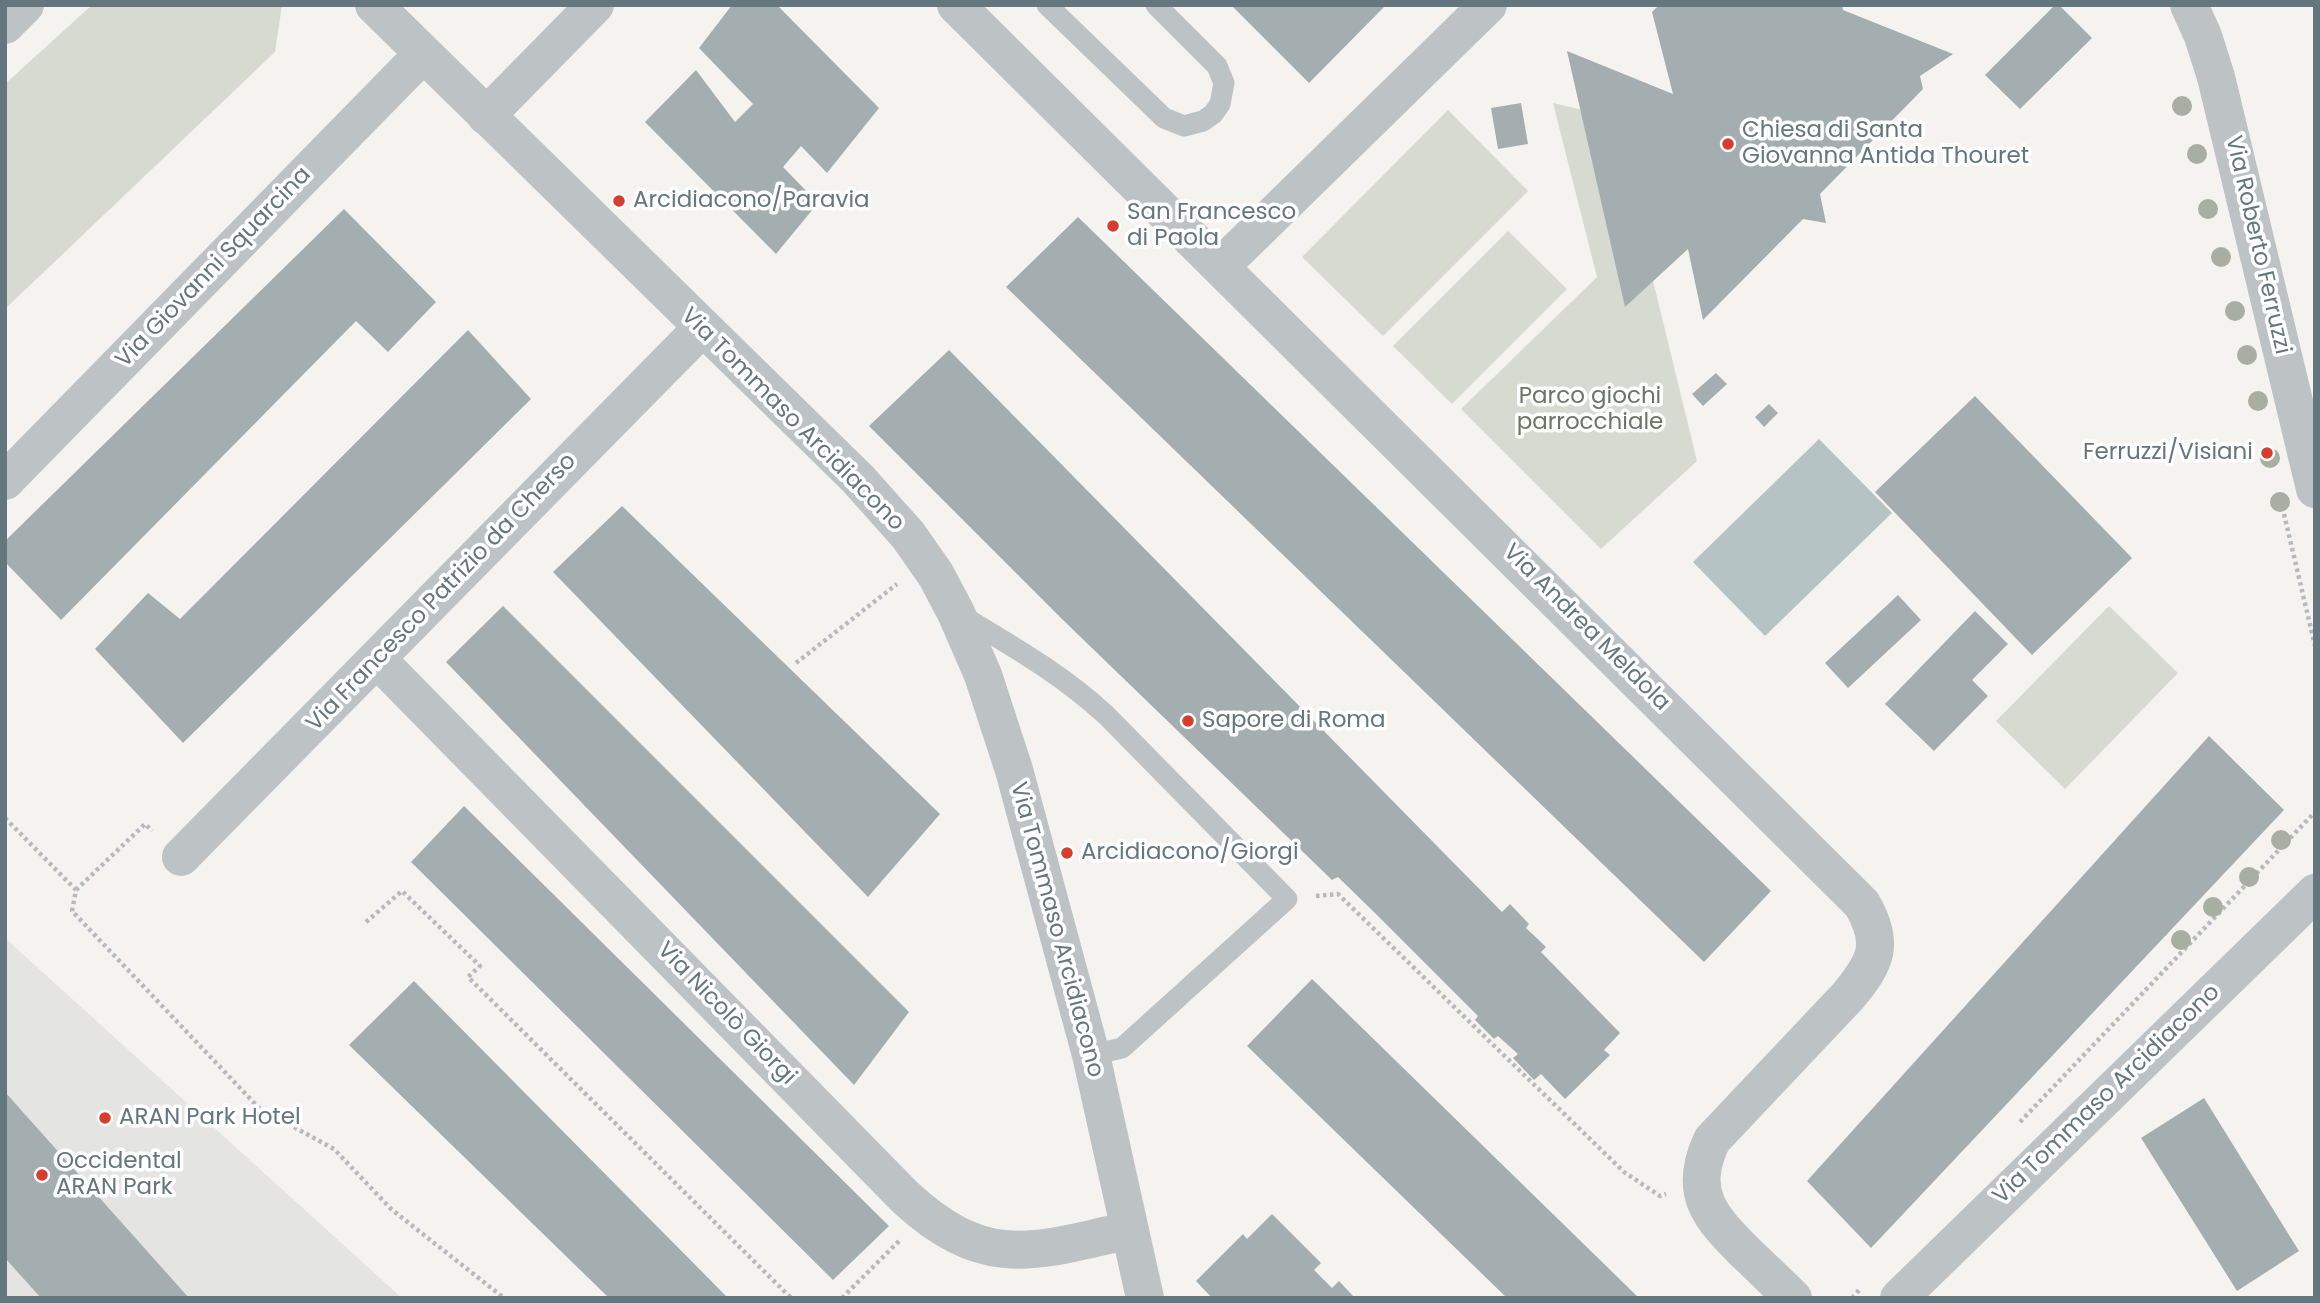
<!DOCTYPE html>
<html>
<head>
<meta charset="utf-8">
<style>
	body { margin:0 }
	#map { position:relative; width:2320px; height:1303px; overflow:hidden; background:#f4f3f0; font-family:Poppins,sans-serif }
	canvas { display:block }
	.frame { position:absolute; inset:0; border:7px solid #64777f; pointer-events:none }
</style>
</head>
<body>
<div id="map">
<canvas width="2320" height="1303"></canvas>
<div class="frame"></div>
</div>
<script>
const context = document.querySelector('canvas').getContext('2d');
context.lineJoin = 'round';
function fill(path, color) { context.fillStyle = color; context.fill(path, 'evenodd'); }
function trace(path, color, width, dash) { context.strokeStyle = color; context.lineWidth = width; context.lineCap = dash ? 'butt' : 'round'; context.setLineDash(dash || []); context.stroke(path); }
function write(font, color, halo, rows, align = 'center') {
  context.font = font + ' Poppins,sans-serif'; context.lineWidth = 7; context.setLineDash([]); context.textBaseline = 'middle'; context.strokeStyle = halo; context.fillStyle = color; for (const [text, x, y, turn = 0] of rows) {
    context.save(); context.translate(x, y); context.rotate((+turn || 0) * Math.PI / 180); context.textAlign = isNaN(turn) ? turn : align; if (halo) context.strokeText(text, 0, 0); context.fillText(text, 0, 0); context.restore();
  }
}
const built = new Path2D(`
	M5,938L402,1298H5Z`);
const green = new Path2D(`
	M92,5H282L275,52L5,309V84Z
	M1553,103L1613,117L1697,461L1601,549L1461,409L1597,277Z
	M1448,110L1528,191L1383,336L1302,257Z
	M1508,231L1567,289L1452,404L1393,346Z
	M2109,606L2178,673L2065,789L1996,721Z`);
const water = new Path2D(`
	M1819,439L1892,513L1765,636L1693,562Z`);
const building = new Path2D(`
	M732,5H777L879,108L827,173L801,146L783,167L818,203L776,254L645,122L696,70L735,122L753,104L699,48Z
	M1231,5H1386L1309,83Z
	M1659,5H1842L1843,10L1953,54L1920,76L1923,89L1820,194L1826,223L1803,219L1703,320L1688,249L1625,307L1567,51L1673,94L1652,12Z
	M2055,5H2059L2092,38L2020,109L1985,75Z
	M1521,103L1528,144L1498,149L1491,108Z
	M344,209L436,302L388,352L356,321L61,620L5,562V541Z
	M1078,217L1771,891L1704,962L1006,287Z
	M468,330L531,399L183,743L95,649L148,593L180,619Z
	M949,350L1502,912L1510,904L1529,924L1526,928L1546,947L1541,952L1620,1033L1604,1050L1610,1055L1565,1099L1541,1074L1534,1080L1513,1058L1518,1054L1498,1036L1494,1039L1475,1020L1478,1016L1378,916L1338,877L1332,880L1063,620L869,426Z
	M1716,373L1727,384L1703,406L1692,394Z
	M1975,396L2132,558L2032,655L1875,492Z
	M1769,404L1778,413L1764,427L1755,417Z
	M622,506L940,814L868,897L553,572Z
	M1898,595L1921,620L1848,688L1825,663Z
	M503,606L909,1012L854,1085L446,662Z
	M1975,611L2008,644L1972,680L1988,696L1934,751L1885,704Z
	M2209,736L2284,810L1871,1248L1807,1181Z
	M464,806L889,1226L833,1280L411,862Z
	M1312,979L1639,1298H1507L1247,1046Z
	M414,981L728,1298H609L349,1045Z
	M5,1092L189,1298H41L5,1258Z
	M2204,1098L2299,1251L2237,1291L2141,1138Z
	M1272,1214L1321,1263L1314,1270L1332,1288L1339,1281L1355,1298H1212L1196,1281L1243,1234L1247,1239Z`);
const path = new Path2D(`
	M2284,514L2315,646
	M796,663L897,584
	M5,818L76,890L72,911L259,1108L334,1149L391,1209L504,1298
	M76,890L145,824L152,831
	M1316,896L1338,894L1624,1172L1660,1196L1666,1194
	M366,922L402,891L480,966L468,977L791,1298
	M2020,1122L2315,812
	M842,1298L900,1240
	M1852,1298L1861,1288`);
const lane = new Path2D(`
	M1047,5L1164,118L1184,126L1203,121L1213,114L1220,104L1224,83L1217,66L1156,5
	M959,614C1012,646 1060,673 1106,715L1287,899L1122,1048L1091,1055`);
const street = new Path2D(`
	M374,5L858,479L908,535L936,575L956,613L983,675L1014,770L1091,1055L1145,1298
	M956,5L1862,904C1885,944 1876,962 1849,995L1712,1140C1687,1193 1710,1217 1746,1253C1762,1268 1777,1283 1793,1298
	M2189,5L2203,36L2216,77L2315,489
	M5,25L25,5
	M486,116L595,5
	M1220,267L1488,5
	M5,481L423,54
	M377,659L905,1197C985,1271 1034,1252 1130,1230
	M181,857L702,328
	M1899,1298L2315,893`);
const trees = [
	[2182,106],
	[2197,154],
	[2208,209],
	[2221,257],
	[2235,311],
	[2247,355],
	[2258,401],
	[2270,458],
	[2280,502],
	[2281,840],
	[2249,877],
	[2213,907],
	[2181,940]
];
const markers = [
	[1728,144,7,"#d83c2c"],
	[619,201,7,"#d83c2c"],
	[1113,226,7,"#d83c2c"],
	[2267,453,7,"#d83c2c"],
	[1188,721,7,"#d83c2c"],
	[1067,853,7,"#d83c2c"],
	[105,1118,7,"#d83c2c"],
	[42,1175,7,"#d83c2c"]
];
const poiNames = [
	["Chiesa di Santa",1742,131],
	["Giovanna Antida Thouret",1742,157],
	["Arcidiacono/Paravia",633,201],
	["San Francesco",1127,213],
	["di Paola",1127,239],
	["Ferruzzi/Visiani",2253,453,"right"],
	["Sapore di Roma",1202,721],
	["Arcidiacono/Giorgi",1081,853],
	["ARAN Park Hotel",119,1118],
	["Occidental",56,1162],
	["ARAN Park",56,1188]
];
const streetNames = [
	["Via Roberto Ferruzzi",2257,245,77],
	["Via Giovanni Squarcina",214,268,-46],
	["Via Tommaso Arcidiacono",792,420,45],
	["Via Francesco Patrizio da Cherso",442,593,-46],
	["Via Andrea Meldola",1586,628,45],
	["Via Tommaso Arcidiacono",1056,930,75],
	["Via Nicolò Giorgi",726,1014,46],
	["Via Tommaso Arcidiacono",2107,1095,-44]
];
const parkNames = [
	["Parco giochi",1590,397],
	["parrocchiale",1590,423]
];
fill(built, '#e4e5e3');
fill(green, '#d6dad1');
fill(water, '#b5c3c5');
fill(building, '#a4aeb0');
trace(path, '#b7babc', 4.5, [3.5, 3.5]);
trace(lane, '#bdc2c4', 21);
trace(street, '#bdc2c4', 38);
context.fillStyle = '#a8afa2';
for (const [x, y] of trees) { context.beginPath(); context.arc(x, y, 10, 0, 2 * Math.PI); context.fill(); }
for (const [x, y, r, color] of markers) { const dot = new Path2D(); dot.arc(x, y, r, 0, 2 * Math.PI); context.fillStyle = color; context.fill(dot); trace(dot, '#fff', 2.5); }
write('23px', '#64777f', '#fff', poiNames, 'left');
write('23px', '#64777f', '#fff', streetNames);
write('23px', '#697763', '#fff', parkNames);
</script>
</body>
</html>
